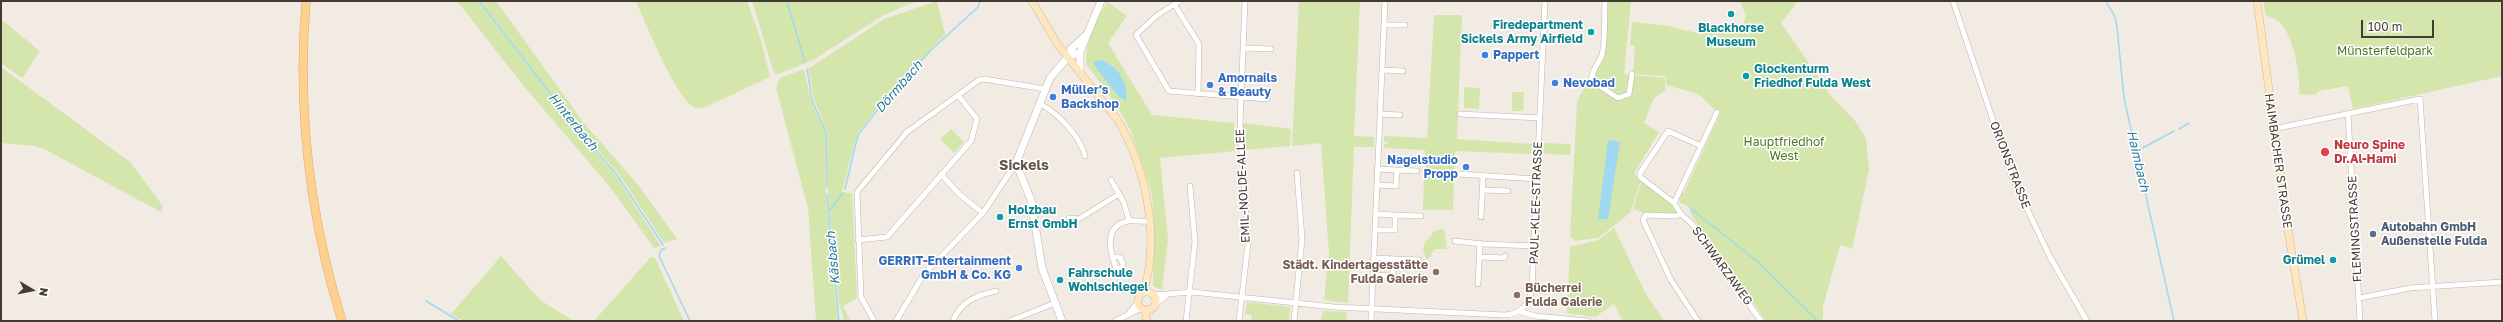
<!DOCTYPE html>
<html>
<head>
<meta charset="utf-8">
<style>
	body { margin:0 }
	#map { position:relative; width:2503px; height:322px; overflow:hidden; background:#f2ebe3; font-family:"Golos Text",sans-serif }
	canvas { display:block }
	.frame { position:absolute; inset:0; border:2px solid #433b33; pointer-events:none }
	.north { position:absolute; left:12px; top:270px; width:40px; height:40px; -webkit-text-stroke:3px #fff; paint-order:stroke; rotate:100deg; font-size:11px; font-weight:700; line-height:16px; text-align:center; color:#433b33 }
	.north::after { content:''; display:block; margin:auto; width:14px; height:18px; background:#433b33; clip-path:polygon(50% 0,100% 100%,50% 72%,0 100%) }
	.scale { position:absolute; left:2361px; top:20px; width:73px; height:18px; box-sizing:border-box; border:2px solid #433b33; border-top:0; padding-left:5px; font-size:12px; line-height:14px; white-space:nowrap; color:#433b33; -webkit-text-stroke:3px #fff; paint-order:stroke }
</style>
</head>
<body>
<div id="map">
<canvas width="2503" height="322"></canvas>
<div class="frame"></div>
<div class="north">N</div>
<div class="scale">100 m</div>
</div>
<script>
const context = document.querySelector('canvas').getContext('2d');
context.lineJoin = 'round';
function fill(path, color) { context.fillStyle = color; context.fill(path, 'evenodd'); }
function trace(path, color, width, dash) { context.strokeStyle = color; context.lineWidth = width; context.lineCap = dash ? 'butt' : 'round'; context.setLineDash(dash || []); context.stroke(path); }
function write(font, color, halo, rows, align = 'center') {
  context.font = font + ' "Golos Text",sans-serif'; context.lineWidth = 3; context.setLineDash([]); context.textBaseline = 'middle'; context.strokeStyle = halo; context.fillStyle = color; for (const [text, x, y, turn = 0] of rows) {
    context.save(); context.translate(x, y); context.rotate((+turn || 0) * Math.PI / 180); context.textAlign = isNaN(turn) ? turn : align; if (halo) context.strokeText(text, 0, 0); context.fillText(text, 0, 0); context.restore();
  }
}
const green = new Path2D(`
	M457,1H477L484,9L575,127L616,176L661,246L654,248L610,187L523,85Z
	M480,1H496L583,122L639,186L677,239L664,243L619,174L576,126Z
	M636,1H747L761,40L770,77L712,104C706,107 701,110 694,107C676,98 645,22 636,1Z
	M752,1H914V2L882,16L813,60L776,75L774,73Z
	M937,1L945,34L881,103L857,134L842,192L852,193L857,298L843,306L850,321H842L844,318L839,304L828,194L827,133L814,99L808,69L884,19Z
	M1299,1H1360L1354,136L1374,137V147H1354L1348,303L1324,300L1329,254L1321,143L1292,146Z
	M1608,1H1631L1624,74L1665,78V91L1654,98L1644,123L1659,132L1634,174L1641,180L1630,213L1598,238L1575,241L1570,236L1577,102L1587,82L1595,74L1603,58Z
	M1740,1H1798L1781,23L1832,97L1856,122L1866,138L1869,170L1852,249L1840,245L1823,307V321H1766L1696,222L1690,212L1691,208L1679,202L1682,192L1684,193L1720,114L1698,94L1666,85V76L1633,74L1635,46L1630,45L1632,22L1668,26L1697,33L1740,25L1744,22L1746,16Z
	M2264,1H2502V76L2353,109L2348,86L2318,91L2315,95L2299,94C2301,76 2293,31 2277,20C2274,18 2269,17 2265,15Z
	M1108,2L1127,16L1108,43L1152,115L1234,123L1235,151L1160,158L1168,240L1162,290L1153,286L1154,221L1152,195L1145,172L1130,129L1117,106L1087,65C1083,45 1096,18 1108,2Z
	M1434,15H1462L1457,139L1532,144L1531,154L1455,151L1454,172L1425,171V150L1384,148V144H1387L1388,142L1384,141V136L1427,138Z
	M3,21L40,51L22,78L1,63V22Z
	M1,67L130,162L160,202L163,207L161,212L46,150L35,146L1,143Z
	M804,69L811,100L825,133L826,195L838,321H816L808,208L776,88L780,78Z
	M1464,87L1480,88L1479,109L1464,108Z
	M1512,92H1524L1523,111H1512Z
	M1243,123L1291,129L1290,146L1243,150Z
	M951,129L964,142L954,153L940,139Z
	M1544,143L1571,144L1570,155L1544,154Z
	M1424,175L1454,177L1453,210H1423Z
	M1642,180L1677,208V213H1643L1633,209Z
	M1614,228L1646,294L1664,321H1623L1614,304L1595,317L1567,313L1570,247L1598,240Z
	M1444,229L1447,249H1435L1428,259H1426L1423,251L1425,241L1429,239L1434,231Z
	M501,256L540,300L574,321H463L451,314Z
	M651,257L655,258L684,321H594Z
	M1247,302L1290,307L1289,321L1251,320L1252,315L1245,314Z
	M1323,311L1347,312L1346,321H1321Z`);
const water = new Path2D(`
	M1101,60C1117,65 1130,84 1126,101L1119,97L1094,65V62Z
	M1608,140L1620,142L1608,219H1598Z`);
const stream = new Path2D(`
	M479,1L576,127L617,175L663,245
	M787,1L805,62
	M2106,1L2115,17L2117,27L2124,98L2174,321
	M807,69L812,100L826,133L827,187
	M2179,129L2189,123
	M2137,151L2174,131
	M845,189L858,135L882,104L931,50L978,7L980,1
	M827,194L839,321
	M1689,207L1758,262L1818,321
	M828,212L843,193
	M665,248L661,250L659,256L690,321
	M426,301L459,321`);
const minor = new Path2D(`
	M1180,1L1156,16L1136,35L1169,91L1267,99
	M1605,1C1604,18 1606,38 1602,55C1599,63 1590,72 1592,81L1618,98L1629,94L1632,74
	M1953,1L2012,177L2050,257L2087,321
	M1174,4L1199,44L1198,94
	M1384,25H1405
	M1243,48L1271,49
	M1382,70L1403,71
	M1040,104C1058,113 1080,136 1085,156
	M1380,114L1400,115
	M1460,114L1540,118
	M2348,114L2360,321
	M2273,129L2420,99L2435,321
	M1397,170L1417,171
	M941,174L960,195L983,213
	M1458,174L1537,179
	M1111,180L1119,194
	M1377,185L1396,186L1397,170L1377,169
	M1483,190L1508,191
	M1674,203L1640,177V173L1668,131L1701,146
	M1681,214L1676,216L1646,215L1643,220L1671,280L1698,321
	M1681,214L1692,224L1761,321
	M1681,214L1674,203L1717,112
	M1395,215L1421,216
	M1481,217L1483,177
	M1069,218L1079,219L1119,194L1124,203L1129,221
	M1375,230H1395V215L1376,214
	M858,240L887,237L971,141L977,119L958,95
	M1455,241L1483,244L1534,246
	M1112,257H1120L1123,264L1121,268H1116C1110,252 1103,226 1128,221C1135,220 1142,222 1150,221
	M1480,257L1504,258L1505,256
	M1374,258L1419,260
	M1373,275L1393,276L1394,259
	M1478,284L1480,243
	M1154,295L1192,292L1334,307L1505,315C1521,314 1530,303 1532,288L1545,1
	M2359,298L2410,288L2502,282
	M1156,304L1167,295
	M1519,311L1535,316L1588,321
	M1129,313L1138,302
	M874,321L861,297L857,192L907,132L979,80L984,79L1045,89
	M896,321L924,274L983,213L1016,163
	M953,321C960,302 977,295 996,291
	M1010,321L1055,303
	M1115,321L1142,308
	M1186,321L1195,242L1190,186
	M1239,321L1248,244L1240,123L1245,1
	M1294,321L1302,239L1297,173
	M1371,321L1385,1`);
const tertiary = new Path2D(`
	M1068,57L1080,52L1101,1
	M1068,57L1071,49L1086,35
	M1080,72V52
	M1062,321L1042,268L1031,200L1016,163L1050,78L1068,57`);
const secondary = new Path2D(`
	M1032,1L1058,45L1117,119C1146,167 1161,239 1143,293
	M2257,1L2287,224L2303,321
	M1138 301a9 9 0 1 1 18 0a9 9 0 1 1-18 0Z
	M1145,310L1147,321`);
const primary = new Path2D(`
	M306,1C297,109 310,218 342,321`);
const markers = [
	[1731,14,4,"#0f9aa8"],
	[1591,32,4,"#0f9aa8"],
	[1485,55,4,"#3f7fe0"],
	[1746,76,4,"#0f9aa8"],
	[1555,83,4,"#3f7fe0"],
	[1210,85,4,"#3f7fe0"],
	[1053,97,4,"#3f7fe0"],
	[2325,152,5,"#e0444e"],
	[1466,167,4,"#3f7fe0"],
	[1000,217,4,"#0f9aa8"],
	[2373,234,4,"#5c6f8a"],
	[2333,260,4,"#0f9aa8"],
	[1019,268,4,"#3f7fe0"],
	[1436,272,4,"#8d6e63"],
	[1060,280,4,"#0f9aa8"],
	[1517,295,4,"#8d6e63"]
];
const cultureNames = [
	["Firedepartment",1583,25,"right"],
	["Sickels Army Airfield",1583,39,"right"],
	["Blackhorse",1731,28,"center"],
	["Museum",1731,42,"center"],
	["Glockenturm",1754,69],
	["Friedhof Fulda West",1754,83],
	["Holzbau",1008,210],
	["Ernst GmbH",1008,224],
	["Grümel",2325,260,"right"],
	["Fahrschule",1068,273],
	["Wohlschlegel",1068,287]
];
const parkNames = [
	["Münsterfeldpark",2385,51],
	["Hauptfriedhof",1784,142],
	["West",1784,156]
];
const shopNames = [
	["Pappert",1493,55],
	["Amornails",1218,78],
	["& Beauty",1218,92],
	["Nevobad",1563,83],
	["Müller's",1061,90],
	["Backshop",1061,104],
	["Nagelstudio",1458,160,"right"],
	["Propp",1458,174,"right"],
	["GERRIT-Entertainment",1011,261,"right"],
	["GmbH & Co. KG",1011,275,"right"]
];
const healthNames = [
	["Neuro Spine",2334,145],
	["Dr.Al-Hami",2334,159]
];
const streetNames = [
	["HAIMBACHER STRASSE",2278,161,82],
	["ORIONSTRASSE",2010,165,69],
	["EMIL-NOLDE-ALLEE",1243,186,-93],
	["PAUL-KLEE-STRASSE",1536,203,-88],
	["FLEMINGSTRASSE",2355,229,-93],
	["SCHWARZAWEG",1722,266,54]
];
const serviceNames = [
	["Autobahn GmbH",2381,227],
	["Außenstelle Fulda",2381,241]
];
const educationNames = [
	["Städt. Kindertagesstätte",1428,265],
	["Fulda Galerie",1428,279],
	["Bücherrei",1525,288,"left"],
	["Fulda Galerie",1525,302,"left"]
];
const waterNames = [
	["Dörmbach",899,87,-49],
	["Hinterbach",573,122,51],
	["Haimbach",2138,161,77],
	["Käsbach",833,258,-95]
];
const quarterNames = [
	["Sickels",1024,166]
];
fill(green, '#d4e6ab');
fill(water, '#9ed9ef');
trace(stream, '#9ed9ef', 1.5);
trace(minor, '#c0b5a9', 6);
trace(tertiary, '#c0b5a9', 8);
trace(secondary, '#d2b992', 8);
trace(primary, '#e3aa60', 9);
trace(minor, '#fff', 5);
trace(tertiary, '#fff', 7);
trace(secondary, '#fee7c0', 7);
trace(primary, '#fed090', 8);
for (const [x, y, r, color] of markers) { const dot = new Path2D(); dot.arc(x, y, r, 0, 2 * Math.PI); context.fillStyle = color; context.fill(dot); trace(dot, '#fff', 1.5); }
write('bold 12px', '#0d838f', '#fff', cultureNames, 'left');
write('12px', '#4f7427', '#fff', parkNames);
write('bold 12px', '#366cbe', '#fff', shopNames, 'left');
write('bold 12px', '#be3a42', '#fff', healthNames, 'left');
write('12px', '#433b33', '#fff', streetNames);
write('bold 12px', '#4e5e75', '#fff', serviceNames, 'left');
write('bold 12px', '#785e54', '#fff', educationNames, 'right');
write('italic 13px', '#2b7d9e', '#fff', waterNames);
write('bold 14px', '#66574b', '#fff', quarterNames);
</script>
</body>
</html>
